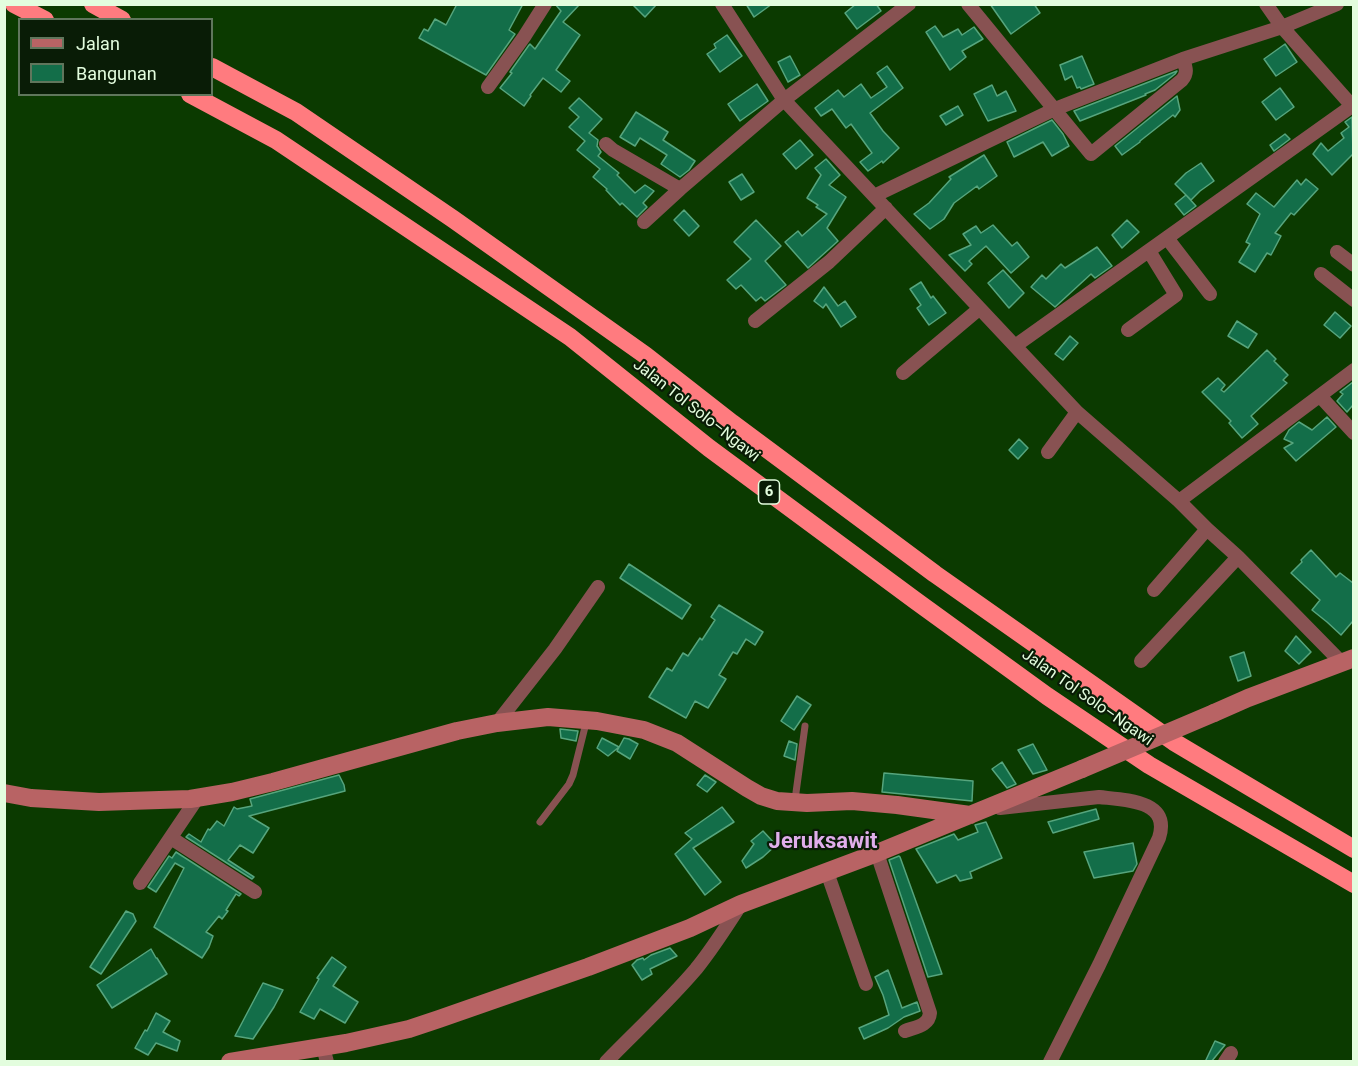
<!DOCTYPE html>
<html>
<head>
<meta charset="utf-8">
<style>
	body { margin:0 }
	#map { position:relative; width:1358px; height:1066px; overflow:hidden; background:#0b3a00; font-family:Roboto,sans-serif }
	canvas { display:block }
	.frame { position:absolute; inset:0; border:6px solid #e3fdde; pointer-events:none }
	.legend { position:absolute; left:18px; top:18px; width:195px; height:78px; box-sizing:border-box; background:#091c06; border:2px solid #60765c; margin:0; padding:8px 10px; list-style:none; font-size:18px; color:#e3fdde }
	.legend li { display:flex; align-items:center; gap:12px; height:30px }
	.legend b { width:30px; border:2px solid #60765c }
</style>
</head>
<body>
<div id="map">
<canvas width="1358" height="1066"></canvas>
<div class="frame"></div>
<ul class="legend">
<li><b style="height:8px;background:#b86364"></b>Jalan</li>
<li><b style="height:16px;background:#136e49"></b>Bangunan</li>
</ul>
</div>
<script>
const context = document.querySelector('canvas').getContext('2d');
context.lineJoin = 'round';
function fill(path, color) { context.fillStyle = color; context.fill(path, 'evenodd'); }
function trace(path, color, width, dash) { context.strokeStyle = color; context.lineWidth = width; context.lineCap = dash ? 'butt' : 'round'; context.setLineDash(dash || []); context.stroke(path); }
function write(font, color, halo, rows, align = 'center') {
  context.font = font + ' Roboto,sans-serif'; context.lineWidth = 4.5; context.setLineDash([]); context.textBaseline = 'middle'; context.strokeStyle = halo; context.fillStyle = color; for (const [text, x, y, turn = 0] of rows) {
    context.save(); context.translate(x, y); context.rotate((+turn || 0) * Math.PI / 180); context.textAlign = isNaN(turn) ? turn : align; if (halo) context.strokeText(text, 0, 0); context.fillText(text, 0, 0); context.restore();
  }
}
const building = new Path2D(`
	M457,4H523L509,30L515,34L486,75L419,38L424,29L428,31L435,19L446,25Z
	M555,4H580L563,22L580,35L556,70L570,81L561,92L543,78L530,95L531,96L524,106L500,88L512,73L510,72L529,45L530,44L535,49L561,11Z
	M632,4H657L645,17Z
	M746,4H772L754,17Z
	M856,4H876L881,11L857,29L845,13Z
	M990,4H1034L1040,13L1011,34Z
	M935,26L943,37L958,29L962,35L974,27L983,39L962,51L966,57L950,70L926,32Z
	M727,35L742,56L720,72L707,54L716,48L714,44Z
	M1285,44L1297,62L1276,76L1264,59Z
	M790,56L800,75L788,82L778,62Z
	M1082,56L1094,84L1081,89L1080,87L1077,88L1072,76L1065,80L1060,65Z
	M887,66L903,88L870,113L883,131L899,148L883,163L882,161L868,171L860,162L872,153L851,124L846,128L832,109L821,116L815,108L838,90L844,97L861,84L871,98L887,87L877,73Z
	M1177,71L1175,74L1155,90L1145,94L1146,95L1080,121L1074,111Z
	M757,84L768,101L740,121L728,104Z
	M992,85L997,96L1006,91L1016,111L988,121L974,94Z
	M1280,88L1294,107L1276,120L1262,102Z
	M1177,96L1180,110L1175,117L1173,115L1140,141V142L1122,155L1115,146Z
	M579,98L602,119L589,133L598,140L597,146L601,152L598,156L619,173L617,175L635,193L645,185L654,191L643,203L647,207L637,217L622,203L620,205L606,190L607,189L593,177L600,169L577,150L585,141L569,127L579,117L569,108Z
	M958,106L963,115L946,125L940,116Z
	M636,112L668,132L663,140L695,161L689,170L680,177L661,164L667,155L640,138L635,146L620,137Z
	M1352,117L1353,154L1332,175L1313,154L1321,143L1328,151L1344,138L1341,133L1349,127L1345,122Z
	M1052,120L1063,134L1069,146L1052,156L1043,142L1014,157L1007,142Z
	M1285,134L1290,139L1274,151L1270,145Z
	M800,140L813,155L796,169L783,154Z
	M984,155L997,176L979,189L977,186L954,203L944,219L930,229L914,214L929,203L951,179L949,177Z
	M826,159L840,175L829,185L846,197L827,228L838,241L808,268L785,242L798,231L802,236L827,214L816,207L818,205L807,198L821,175L815,168Z
	M1201,163L1214,181L1200,191L1191,200L1175,184L1186,173Z
	M742,174L754,192L741,200L729,182Z
	M1306,179L1318,189L1294,215L1291,213L1275,233L1281,236L1271,255L1267,253L1255,272L1239,262L1250,244L1246,242L1260,214L1247,204L1256,193L1274,207L1297,180L1301,185Z
	M1186,195L1196,206L1184,215L1175,204Z
	M684,210L699,226L689,236L674,220Z
	M756,220L781,246L765,261L786,285L765,301L761,297L756,301L741,285L736,289L727,280L751,259L734,242Z
	M1127,220L1139,232L1122,248L1112,235Z
	M993,225L1012,246L1017,242L1029,257L1011,273L986,246L969,261L972,264L965,271L949,255L971,245L963,234L976,226L981,233Z
	M1097,247L1112,266L1095,278L1091,274L1055,307L1031,287L1042,275L1046,279L1061,264L1065,268Z
	M1003,270L1024,293L1009,308L988,283Z
	M921,282L931,298L933,296L946,313L929,325L917,308L921,305L910,289Z
	M824,287L838,306L845,301L856,317L841,327L826,304L823,308L814,301Z
	M1335,312L1351,326L1340,338L1324,325Z
	M1237,321L1257,334L1248,348L1228,336Z
	M1070,336L1078,343L1063,360L1055,354Z
	M1267,350L1276,359L1274,361L1288,375L1283,380L1287,383L1251,416L1258,424L1242,438L1229,423L1231,421L1202,392L1218,378L1225,385L1221,390L1224,392Z
	M1353,382V405L1347,412L1337,401L1343,394L1340,392Z
	M1327,417L1336,427L1296,461L1284,448L1293,443L1284,439L1289,430L1299,422L1312,430Z
	M1019,439L1028,448L1018,459L1009,450Z
	M1311,550L1336,577L1340,573L1353,583V621L1341,635L1327,622L1312,610L1320,600L1291,573L1302,562L1301,560Z
	M629,564L691,605L682,619L620,578Z
	M719,605L763,632L755,645L746,639L737,654L733,652L719,675L726,679L708,708L695,701L686,718L649,697L667,668L672,671L683,653L688,656L700,638L702,640L715,620L711,617Z
	M1296,636L1311,652L1299,664L1285,651Z
	M1244,652L1251,676L1238,681L1230,657Z
	M797,696L811,705L794,730L781,721Z
	M560,729L578,731L576,741L561,738Z
	M602,738L619,747L608,756L597,748Z
	M624,738L629,739L638,744L630,759L617,751Z
	M789,741L797,744L795,760L784,756Z
	M1033,744L1047,770L1033,774L1018,750Z
	M1002,762L1016,784L1007,788L992,769Z
	M884,773L973,781L972,801L882,792Z
	M339,775L344,785L345,791L249,816L269,828L253,853L240,845L228,860L254,877L252,879L186,837L189,834L201,842L208,829L210,830L217,821L224,826L234,807L237,809L252,806L250,799Z
	M705,775L716,782L707,792L697,785Z
	M722,807L734,822L693,848L721,882L705,895L675,854L692,839L685,833Z
	M1096,809L1099,819L1053,833L1048,822Z
	M986,822L1002,858L970,872L972,878L960,881L956,875L937,883L916,849L954,834L958,840L978,832L975,825Z
	M763,831L776,845L763,857L746,868L742,861L754,844L751,841Z
	M1133,843L1137,864L1133,871L1094,878L1084,852Z
	M176,852L241,894L239,896L236,894L226,910L228,911L222,919L219,916L206,932L213,936L209,947L202,958L154,927L184,868L175,863L156,892L148,887L169,856L172,858Z
	M899,856L900,857L942,974L928,977L889,860Z
	M126,911L133,914L136,921L101,974L90,967Z
	M670,948L677,956L650,969L652,974L642,980L632,965L637,960L643,958L644,960L651,955Z
	M151,949L156,958H157L167,974L112,1008L97,985Z
	M332,957L346,967L333,986L358,1002L345,1023L320,1009L314,1019L300,1012L319,979L317,978Z
	M888,970L902,1008L917,1002L920,1011L904,1017L888,1028L864,1039L859,1028L889,1015L883,995L875,977Z
	M263,983L283,990L274,1007L253,1039L235,1036Z
	M156,1013L170,1021L163,1032L180,1041L177,1051L156,1043L148,1055L135,1048L145,1030L147,1031Z
	M1215,1041L1225,1045L1211,1062H1205Z`);
const lane = new Path2D(`
	M795,800L805,726
	M540,822L569,784L573,775L586,723`);
const street = new Path2D(`
	M722,4L784,100L1077,412L1179,501L1207,529L1238,557L1342,663
	M968,4L1091,154L1182,80C1188,73 1186,68 1183,59
	M1266,4L1282,27L1354,108
	M488,87L524,37L545,4
	M606,144L613,150L680,189
	M874,196L1055,109L1183,59L1282,27L1337,4
	M644,222L680,189L784,100L909,4
	M1167,238L1210,294
	M1337,252L1354,265
	M1321,274L1354,300
	M755,321L829,262L886,208
	M1128,330L1176,295L1149,251
	M1015,346L1352,106
	M903,373L979,309
	M1320,396L1354,433
	M1048,452L1077,412
	M1179,501L1354,370
	M1154,590L1207,529
	M1141,661L1238,557
	M497,723L555,649L598,587
	M1000,808L1099,797C1125,800 1171,800 1159,838L1099,965L1050,1062
	M171,838L255,892
	M877,853L930,1013C929,1026 915,1027 905,1031
	M827,872L866,984
	M140,883L198,797
	M323,1047L327,1062
	M606,1062C636,1031 668,1002 696,969C713,948 727,926 741,904
	M1225,1062L1231,1053`);
const secondary = new Path2D(`
	M1214,713L1248,698L1354,658
	M4,793L31,798L99,802L190,799L232,792L273,782L457,731L497,723L548,717L597,721L644,730L677,743L747,788L761,796L777,801L807,803L852,801L897,805L970,815
	M230,1062L346,1043L409,1029L439,1019L588,967L690,928L741,904L877,853L1082,769`);
const highway = new Path2D(`
	M14,4L45,20
	M93,4L122,20
	M212,67L296,112L453,219L645,355L732,423L935,574L1174,742L1354,849
	M190,94L276,140L570,337L709,448L916,601L1047,696L1149,765L1354,884`);
const secondaryBridge = new Path2D(`
	M1082,769L1214,713`);
const shields = [
	[769,492,21]
];
const shieldNames = [
	["6",769,492]
];
const streetNames = [
	["Jalan Tol Solo–Ngawi",696,411,38],
	["Jalan Tol Solo–Ngawi",1087,698,35]
];
const districtNames = [
	["Jeruksawit",823,842]
];
fill(building, '#136e49');
trace(building, '#56a57d', 1.5);
trace(lane, '#885252', 7);
trace(street, '#885252', 14);
trace(secondary, '#b86364', 18);
trace(highway, '#ff7b7f', 18);
trace(secondaryBridge, '#b86364', 18);
for (const [x, y, w] of shields) { const box = new Path2D(); box.roundRect(x - w / 2, y - 12, w, 24, 4.5); context.fillStyle = '#091c06'; context.fill(box); trace(box, '#e3fdde', 1.5); }
write('bold 15px', '#e3fdde', null, shieldNames);
write('16px', '#e3fdde', '#091c06', streetNames);
write('bold 22px', '#e0aeeb', '#091c06', districtNames);
</script>
</body>
</html>
